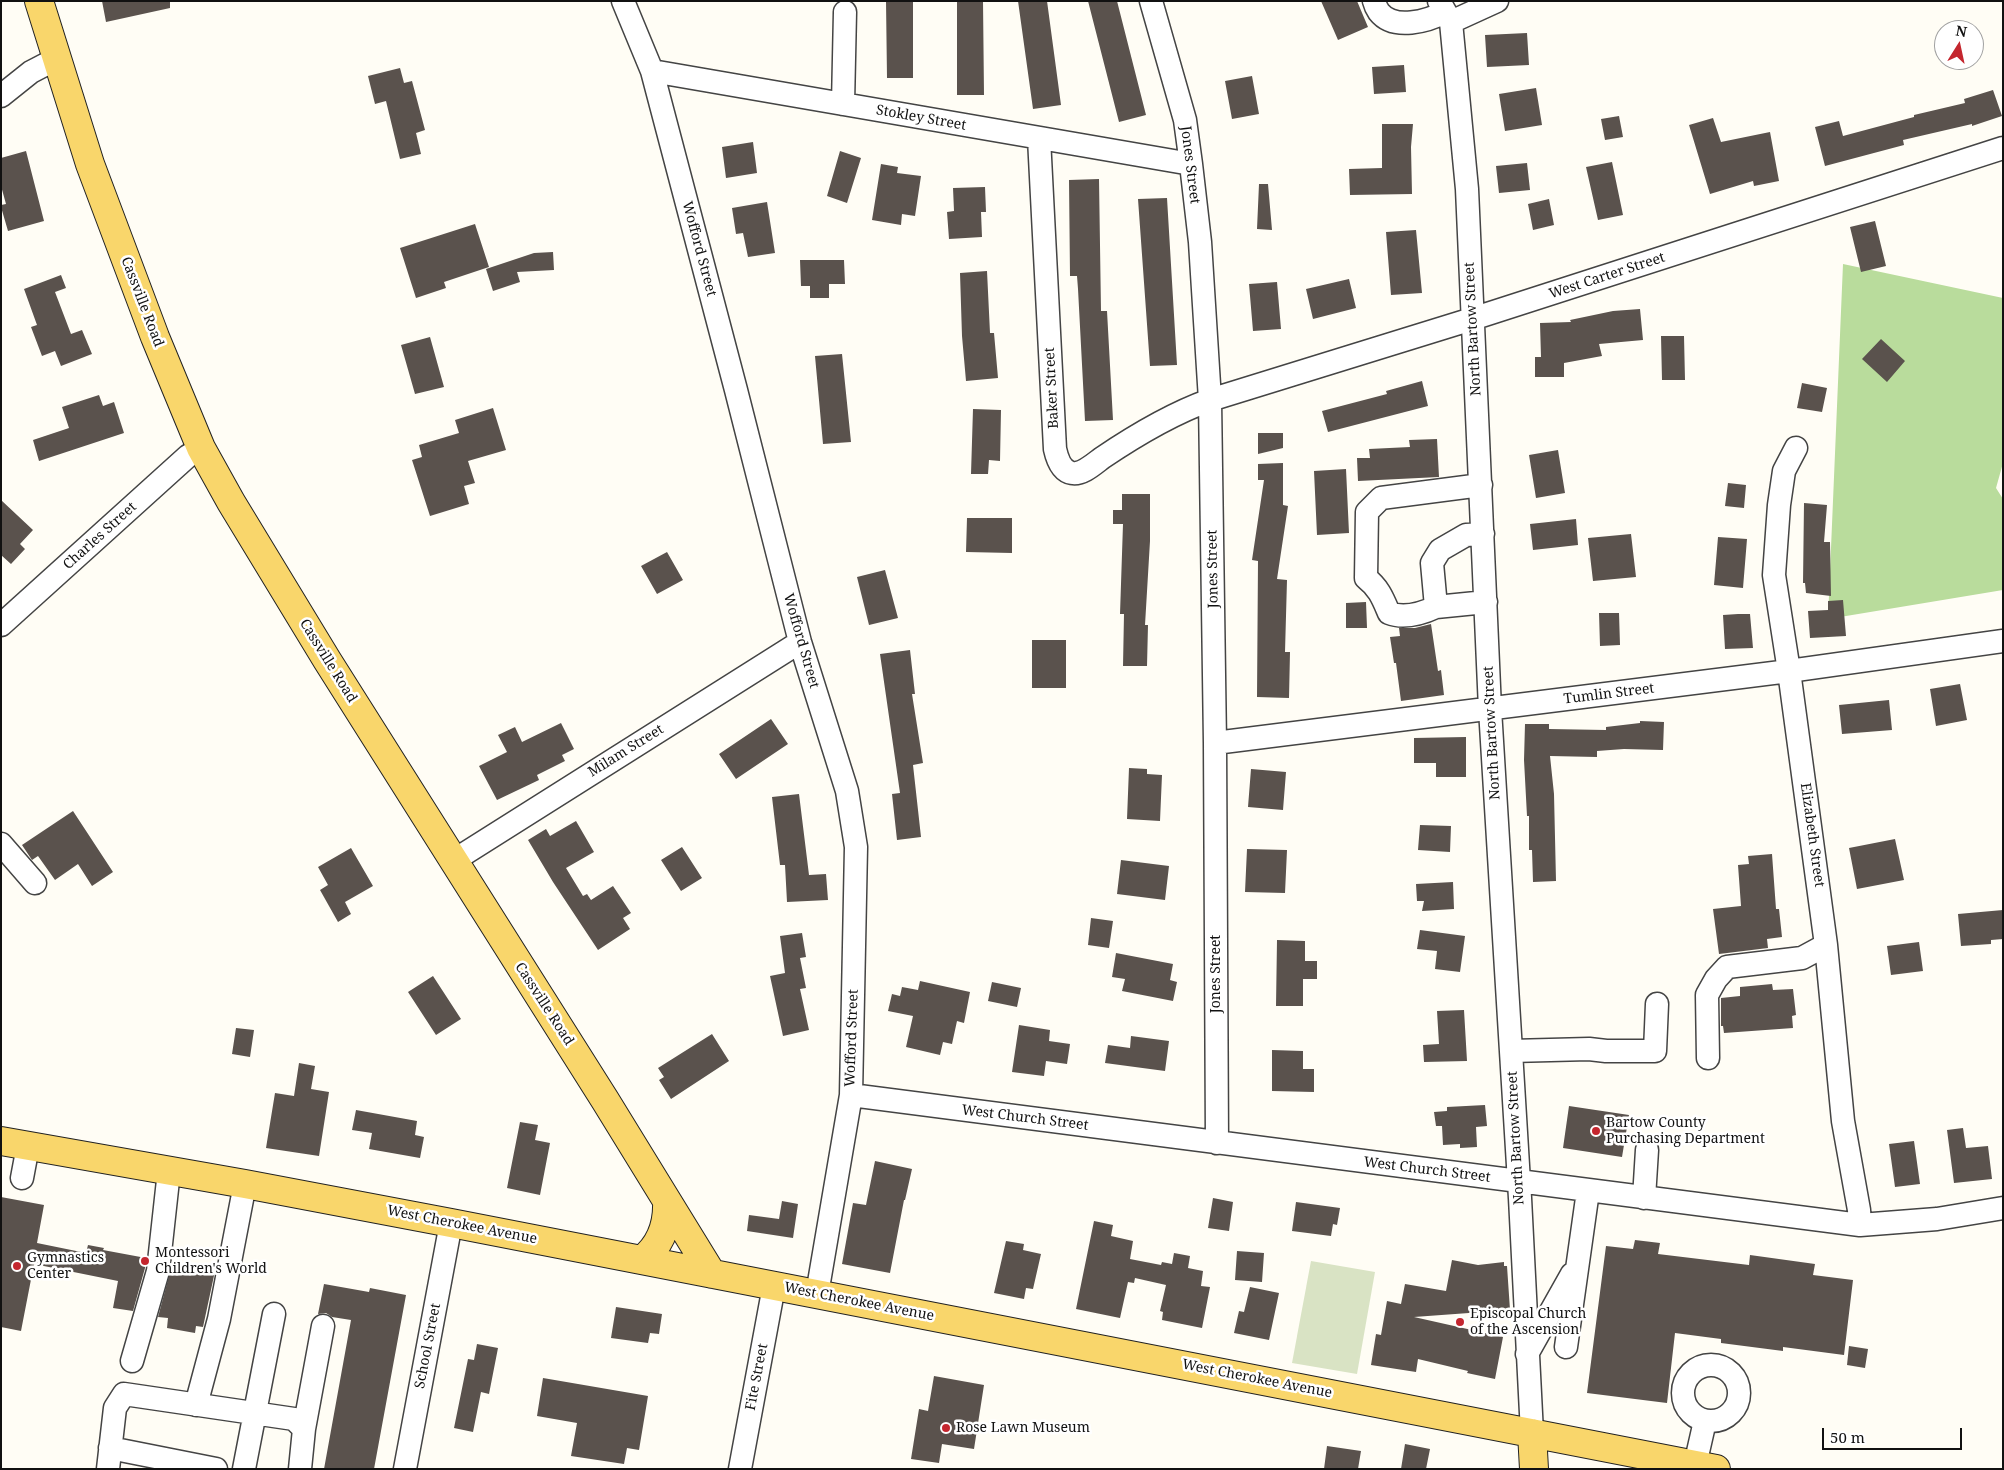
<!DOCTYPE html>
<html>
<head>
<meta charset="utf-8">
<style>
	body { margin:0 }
	#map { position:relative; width:2004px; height:1470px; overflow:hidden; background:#fffdf5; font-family:"Noto Serif",serif }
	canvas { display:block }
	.frame { position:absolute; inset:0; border:2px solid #111; pointer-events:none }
	.north { position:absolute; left:1934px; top:20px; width:50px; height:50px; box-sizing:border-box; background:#fff; border:1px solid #a0a0a0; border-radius:50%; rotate:10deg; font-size:14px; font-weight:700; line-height:20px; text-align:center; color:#111 }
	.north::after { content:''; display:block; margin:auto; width:18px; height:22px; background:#c4262e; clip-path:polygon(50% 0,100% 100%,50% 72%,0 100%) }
	.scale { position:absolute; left:1822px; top:1428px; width:140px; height:22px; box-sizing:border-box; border:2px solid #111; border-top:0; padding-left:6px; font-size:15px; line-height:18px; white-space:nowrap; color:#111; -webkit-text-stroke:4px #fff; paint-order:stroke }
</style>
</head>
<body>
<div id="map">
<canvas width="2004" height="1470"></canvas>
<div class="frame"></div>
<div class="north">N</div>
<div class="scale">50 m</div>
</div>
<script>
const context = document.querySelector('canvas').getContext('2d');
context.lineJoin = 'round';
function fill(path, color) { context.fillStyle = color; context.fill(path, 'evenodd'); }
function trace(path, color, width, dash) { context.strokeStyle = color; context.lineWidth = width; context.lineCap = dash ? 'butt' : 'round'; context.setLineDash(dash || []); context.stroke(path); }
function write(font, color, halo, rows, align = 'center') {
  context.font = font + ' "Noto Serif",serif'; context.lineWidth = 5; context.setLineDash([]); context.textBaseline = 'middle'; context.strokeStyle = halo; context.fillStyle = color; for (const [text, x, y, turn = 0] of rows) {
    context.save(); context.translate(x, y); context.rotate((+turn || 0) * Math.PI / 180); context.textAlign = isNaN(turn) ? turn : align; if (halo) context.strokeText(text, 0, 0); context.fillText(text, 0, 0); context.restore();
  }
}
const forest = new Path2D(`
	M1843,264L2003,298V463L1996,488L2003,499V590L1828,619Z`);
const cemetery = new Path2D(`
	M1311,1261L1375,1272L1357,1374L1292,1363Z`);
const building = new Path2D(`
	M102,1H170V8L106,22Z
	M886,1H913V78H887Z
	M957,1H983L984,95H957Z
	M1018,1H1047L1061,105L1033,109Z
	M1088,1H1117L1146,115L1119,122Z
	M1321,1H1357L1368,27L1338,40Z
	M1527,33L1529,65L1487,67L1485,35Z
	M1404,65L1406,92L1374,94L1372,67Z
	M400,68L404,83L412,81L425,130L416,133L421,154L400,159L386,101L375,104L368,76Z
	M1252,76L1259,114L1232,119L1225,81Z
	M1536,88L1542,125L1505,131L1499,94Z
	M1993,90L2002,116L1972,126V124L1903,140L1904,145L1825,166L1815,127L1839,121L1843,136L1914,117V115L1965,103L1964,99Z
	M1619,116L1623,137L1605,140L1601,119Z
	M1713,118L1721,142L1770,132L1779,181L1754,186L1753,181L1710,194L1689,125Z
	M1382,124H1413L1411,147L1412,194L1350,195L1349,169L1382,168Z
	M753,142L757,173L726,178L722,147Z
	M26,151L44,221L8,231L1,207V205L6,204L1,186V158Z
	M840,151L861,158L847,203L827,196Z
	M1612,162L1623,215L1598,220L1586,167Z
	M1527,163L1530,190L1499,193L1496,166Z
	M881,164L898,167L897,173L921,176L915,216L902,214L901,225L872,220Z
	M1099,179L1101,311H1107L1113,420L1085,421L1078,289L1077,276H1070L1069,180Z
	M1259,184H1268L1272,230L1257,229Z
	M985,187L986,212H981L982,237L949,239L947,212L954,211L953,188Z
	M1167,198L1177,365L1150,366L1138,199Z
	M1549,199L1554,225L1533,230L1528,204Z
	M767,202L775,253L748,257L743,233L736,234L732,208Z
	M1875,221L1886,266L1861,272L1850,227Z
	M475,224L489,267L444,282L446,288L416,298L400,248Z
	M1416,230L1422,293L1391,295L1386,232Z
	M553,252L554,270L517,272L520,282L493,291L486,269L534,253Z
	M800,260H844L845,284H829V298H810V286H801Z
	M987,271L990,333H994L998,378L966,381L962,336L960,273Z
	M61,275L66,288L55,292L71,334L82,330L92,354L61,366L55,351L42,356L31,327L37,325L24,289Z
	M1349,279L1356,308L1313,319L1306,289Z
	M1277,282L1281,329L1253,331L1249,284Z
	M1640,309L1643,340L1599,344L1602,356L1564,363V377H1535V357H1541L1540,323L1571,322L1570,320L1613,311Z
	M1661,336H1684L1685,380H1662Z
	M430,337L444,387L415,394L401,345Z
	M1881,339L1905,361L1887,382L1862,359Z
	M842,354L851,442L823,444L815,356Z
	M1422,381L1428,406L1328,432L1322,411L1387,394L1386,391Z
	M1802,383L1827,388L1822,412L1797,408Z
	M99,395L103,406L114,402L124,433L39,461L33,440L69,428L62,407Z
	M493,408L506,450L468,461L475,483L464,486L469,504L430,516L412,460L422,457L419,445L459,433L455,420Z
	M973,409L1001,410L1000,461L989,460L988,474H971Z
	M1258,433H1283V448L1258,454Z
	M1437,439L1439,477L1358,481L1357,458H1370L1369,449L1410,447L1409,440Z
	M1558,450L1565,493L1536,498L1529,455Z
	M1283,463V505L1288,506L1277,579L1287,580L1285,652H1290L1289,698L1257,697L1258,561L1252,560L1264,480H1258V464Z
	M1346,469L1349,533L1317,535L1314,471Z
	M1728,483L1746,485L1744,508L1725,506Z
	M1122,494H1150V541L1145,625H1148L1147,666H1123L1124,614H1120L1123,524H1113V510H1122Z
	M1,500L33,530L20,544L25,549L11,564L1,555Z
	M1804,503L1827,505L1824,542H1830L1831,596L1806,593L1805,583H1803Z
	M967,518H1012V553L966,552Z
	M1576,519L1578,545L1533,550L1530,524Z
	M1631,534L1636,577L1593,581L1588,538Z
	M1718,537L1747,539L1743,588L1714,585Z
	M667,552L683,580L657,594L641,566Z
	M885,570L898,618L869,625L857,577Z
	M1843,600L1846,636L1810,638L1808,611L1828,610V601Z
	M1366,602L1367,628H1346V603Z
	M1599,613H1619L1620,645L1600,646Z
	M1738,614H1750L1753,648L1725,649L1723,615Z
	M1431,624L1438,671L1441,670L1444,695L1401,701L1396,663H1394L1390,637L1400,636L1399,628H1415Z
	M1032,640H1066V688H1032Z
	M910,650L915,694H912L923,763L913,765L921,837L897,840L892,794L900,793L880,654Z
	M1960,684L1967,720L1936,726L1930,689Z
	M1889,700L1892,730L1842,734L1839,705Z
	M771,719L788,744L736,779L719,754Z
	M1640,721L1664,722L1663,750L1624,749L1597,751V757L1550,756L1554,794L1556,881L1533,882L1532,850H1529V816H1527L1524,760L1525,724H1549V729L1606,730V727L1640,723Z
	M561,723L574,749L562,755L565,761L537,775L539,780L497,800L479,766L507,752L498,735L515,727L522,742Z
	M1466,737V777H1436V763H1414V738Z
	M1129,768L1147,769V774L1162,775L1160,821L1127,819Z
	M1251,769L1286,772L1283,810L1248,807Z
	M799,794L809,875L826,874L828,900L787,902L785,865H780L772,797Z
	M73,811L113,872L92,886L78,864L55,880L38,856L32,860L22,845Z
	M576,821L594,852L566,868L583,896L587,894L591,900L613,886L631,913L623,918L630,929L598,950L553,882L528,840L546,829L550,836Z
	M1420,825L1451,826L1450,852L1418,850Z
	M1895,839L1904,880L1857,889L1849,848Z
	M682,847L702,878L681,891L661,860Z
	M351,848L373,886L345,902L351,914L338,922L320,890L328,885L318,867Z
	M1247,849L1287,850L1285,893L1245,892Z
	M1772,854L1776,909H1779L1782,937L1767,939L1768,948L1719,954L1713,909L1741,906L1738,865L1749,864L1748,856Z
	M1121,860L1169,866L1165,900L1117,894Z
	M1453,882L1454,909L1422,911L1424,901H1417L1416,884Z
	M2003,910V939L1991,940V944L1961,946L1958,914Z
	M1091,918L1113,921L1109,948L1088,945Z
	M1420,930L1465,936L1460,972L1435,969L1437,951L1417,949Z
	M802,933L806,957L800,958L806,988L800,989L809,1030L783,1036L770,976L785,973L780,936Z
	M1277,940L1305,941V961H1317V979H1303V1006H1276Z
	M1919,942L1923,971L1891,975L1887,946Z
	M1116,953L1173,964L1170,980L1177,982L1173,1001L1122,991L1125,979L1112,977Z
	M433,976L461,1019L436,1035L408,992Z
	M920,981L970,992L964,1023L957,1021L952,1044L943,1042L940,1055L906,1047L913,1016L888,1011L892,994L900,996L902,987L918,990Z
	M992,982L1021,988L1017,1007L988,1001Z
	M1772,984L1773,990L1793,989L1796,1015L1792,1016L1793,1028L1724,1033L1723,1026H1721V998L1740,996V987Z
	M1464,1010L1467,1061L1424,1062L1423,1045L1439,1044L1437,1011Z
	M1019,1025L1050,1030L1049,1041L1070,1044L1067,1064L1046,1061L1044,1076L1012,1072Z
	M236,1028L254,1030L250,1057L232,1054Z
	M712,1034L729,1061L671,1099L659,1080L664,1077L658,1068Z
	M1131,1036L1169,1041L1165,1071L1105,1063L1108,1045L1130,1048Z
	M1272,1050L1303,1051V1069H1314V1092L1272,1091Z
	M299,1063L315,1066L311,1089L329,1092L319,1156L266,1148L275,1093L294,1096Z
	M1485,1105L1487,1126L1476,1127L1477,1147L1460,1148V1144L1443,1145L1442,1126H1436L1434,1112L1447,1111V1107Z
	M1569,1106L1629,1115L1622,1157L1563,1148Z
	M356,1110L417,1121L415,1135L424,1137L420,1158L369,1149L372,1133L352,1130Z
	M520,1122L538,1125L535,1140L550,1143L540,1195L507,1188Z
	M1963,1128L1966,1148L1988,1146L1992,1179L1954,1183L1947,1130Z
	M1914,1141L1920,1184L1895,1187L1889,1144Z
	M875,1161L912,1169L905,1200H904L890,1273L842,1264L853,1203L866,1205Z
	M1,1197L44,1205L37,1243L86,1253L88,1245L104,1248L103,1250L146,1258L145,1268L133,1311L113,1308L118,1281L34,1264L21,1331L1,1327Z
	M1213,1198L1233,1202L1229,1231L1208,1228Z
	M782,1201L798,1204L793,1238L747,1231L749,1215L779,1219Z
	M1296,1202L1340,1208L1337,1225L1333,1224L1331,1236L1292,1231Z
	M1094,1221L1113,1225L1111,1236L1133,1241L1130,1259L1161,1265L1162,1262L1172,1264L1174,1253L1190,1256L1188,1268L1203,1271L1201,1286L1210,1287L1202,1328L1162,1320L1163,1312L1160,1311L1166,1285L1135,1278L1134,1283L1128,1282L1120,1318L1076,1309Z
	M1635,1240L1660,1243L1658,1254L1749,1265L1750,1255L1815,1264L1813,1275L1853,1280L1844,1355L1783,1347V1351L1721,1343V1339L1675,1333L1667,1403L1587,1393L1606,1246L1633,1249Z
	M1006,1241L1024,1244L1023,1250L1041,1254L1033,1289L1026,1288L1024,1299L994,1293Z
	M1237,1251L1264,1253L1262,1282L1235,1280Z
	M1452,1260L1478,1265L1504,1262V1266H1507L1510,1310L1414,1317L1503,1337L1495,1379L1467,1373L1468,1371L1418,1359L1416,1372L1371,1365L1376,1334L1381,1335L1387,1301L1401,1304L1405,1284L1446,1291Z
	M172,1265L215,1271L203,1327L196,1326L195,1333L167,1328L168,1318L158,1317Z
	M324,1284L369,1292L370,1288L406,1295L374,1469H324L351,1320L332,1317L326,1313L318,1314Z
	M1250,1287L1279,1293L1269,1340L1234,1333L1239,1311L1244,1312Z
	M616,1307L662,1314L659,1334L650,1333L648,1343L611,1338Z
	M477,1344L498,1348L489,1394L481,1392L473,1432L454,1428L468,1359L474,1360Z
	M1849,1346L1868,1349L1865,1368L1847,1365Z
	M934,1376L984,1385L974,1449L942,1444L939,1463L911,1459L919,1409L928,1411Z
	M543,1378L648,1396L639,1450L627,1448L624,1464L571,1456L577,1423L537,1416Z
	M1405,1444L1430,1449L1426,1469H1401Z
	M1327,1446L1361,1451L1358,1469H1324Z`);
const minor = new Path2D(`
	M623,1L652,71L736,390L800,642L847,791L856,847L851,1095L817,1294
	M1151,1L1185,120L1191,164L1200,242L1210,400L1215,743L1217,1143
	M1374,1C1375,5 1377,9 1379,12C1394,31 1428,21 1445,12
	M1439,1L1451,22L1467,189L1490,709L1520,1198L1532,1433
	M1451,22L1497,1
	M652,71L1191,164
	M1,96L31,72L56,59
	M843,104L845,12
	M1039,138L1055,449C1057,458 1061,471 1072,473C1082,475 1094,464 1102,458C1136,435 1171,414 1210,400L1472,319L2003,148
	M1796,448L1784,471L1779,505L1774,575L1789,671L1826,945L1843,1121L1859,1210L1860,1225
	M1481,485L1381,498L1367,512L1366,578C1379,588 1383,599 1389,613C1404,619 1423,613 1436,607L1432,563L1440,550L1466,535L1483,534
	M1436,607L1486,602
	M1,625L188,456L201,448
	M1215,743L1789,671L2003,641
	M1,844L35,883
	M453,861L800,642
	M1511,1051L1589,1049L1606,1051H1655L1657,1004
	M1708,1058L1707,995L1716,979L1727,967L1802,958L1826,945
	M851,1095L1860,1225L1937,1219L2003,1208
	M22,1178L28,1146
	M1644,1198L1647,1150
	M1566,1347L1588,1191
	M1527,1354L1572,1274
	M132,1361L158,1271L169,1171
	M1683 1393a28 28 0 1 1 56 0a28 28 0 1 1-56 0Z
	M196,1405L219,1319L245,1184
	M304,1429L323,1326
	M110,1448L216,1469
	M1695,1465L1705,1421
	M108,1469L115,1408L124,1394L294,1419L304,1429L300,1469
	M244,1469L274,1314
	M405,1469L451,1223
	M740,1469L774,1286`);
const major = new Path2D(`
	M39,1L90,164L155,337L201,448L231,502L327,660L605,1100L712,1274
	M1,1141L245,1184L451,1223L1716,1469
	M642,1260C661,1245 668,1224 667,1201
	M1532,1433L1534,1469`);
const markers = [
	[1596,1131,5,"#c4262e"],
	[145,1261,5,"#c4262e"],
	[17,1266,5,"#c4262e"],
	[1460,1322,5,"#c4262e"],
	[946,1428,5,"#c4262e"]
];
const streetNames = [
	["Stokley Street",921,118,10],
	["Jones Street",1190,165,83],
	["Wofford Street",699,249,75],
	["West Carter Street",1607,276,-18],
	["Cassville Road",142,302,69],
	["North Bartow Street",1473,329,-93],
	["Baker Street",1052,388,-93],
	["Charles Street",100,536,-42],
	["Jones Street",1213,569,-91],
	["Wofford Street",801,641,74],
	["Cassville Road",328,661,58],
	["Tumlin Street",1609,694,-7],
	["North Bartow Street",1492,733,-93],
	["Milam Street",626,751,-32],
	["Elizabeth Street",1812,835,82],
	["Jones Street",1216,974,-90],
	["Cassville Road",544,1004,57],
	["Wofford Street",852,1038,-88],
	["West Church Street",1025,1118,7],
	["North Bartow Street",1516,1138,-93],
	["West Church Street",1427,1170,7],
	["West Cherokee Avenue",462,1225,11],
	["West Cherokee Avenue",859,1302,11],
	["School Street",428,1346,-79],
	["Fite Street",757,1377,-79],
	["West Cherokee Avenue",1257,1379,11]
];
const poiNames = [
	["Bartow County",1606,1123],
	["Purchasing Department",1606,1139],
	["Montessori",155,1253],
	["Children's World",155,1269],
	["Gymnastics",27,1258],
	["Center",27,1274],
	["Episcopal Church",1470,1314],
	["of the Ascension",1470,1330],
	["Rose Lawn Museum",956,1428]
];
fill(forest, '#b9dc9c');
fill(cemetery, '#d9e3c4');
fill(building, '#5a524d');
trace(minor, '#444', 25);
trace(major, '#222', 30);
trace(minor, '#fff', 22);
trace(major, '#f9d66b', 28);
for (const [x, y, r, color] of markers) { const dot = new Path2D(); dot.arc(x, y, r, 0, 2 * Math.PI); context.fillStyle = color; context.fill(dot); trace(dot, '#fff', 2); }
write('14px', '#111', '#fff', streetNames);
write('14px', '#111', '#fff', poiNames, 'left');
</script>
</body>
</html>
